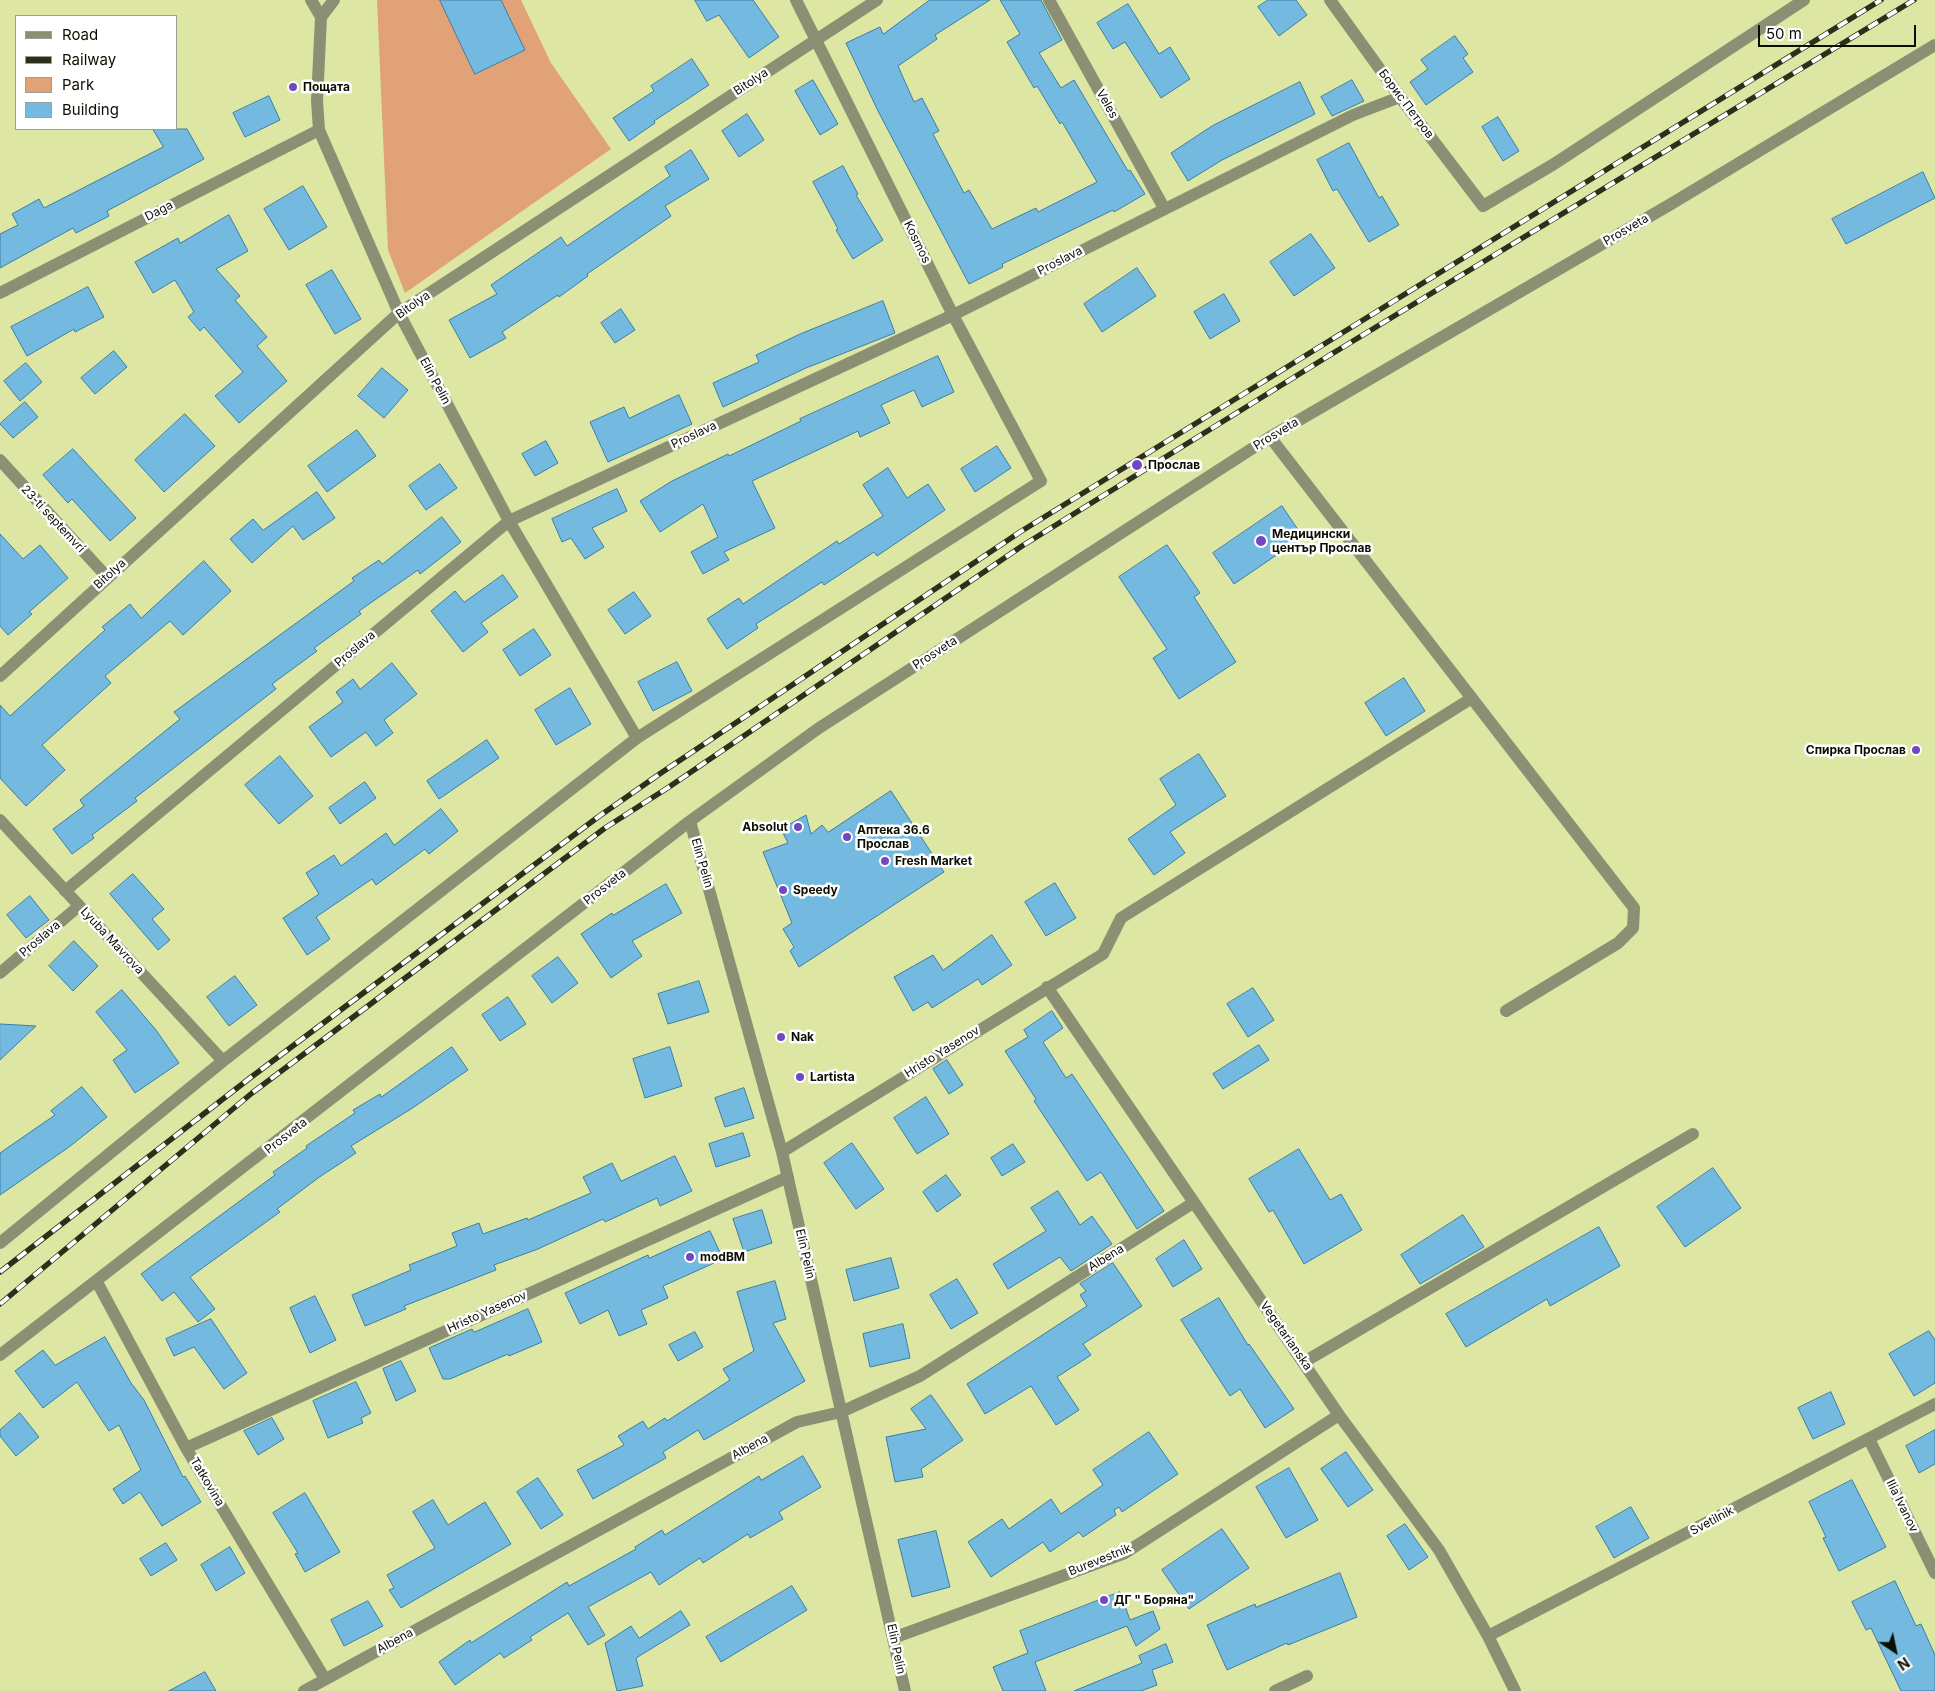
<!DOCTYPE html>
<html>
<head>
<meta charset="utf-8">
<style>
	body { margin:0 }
	#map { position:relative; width:1935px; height:1691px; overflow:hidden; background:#dde7a3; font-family:Inter,sans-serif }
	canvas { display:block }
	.legend { position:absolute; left:15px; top:15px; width:162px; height:115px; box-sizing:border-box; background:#fff; border:1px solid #9e9f99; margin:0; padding:6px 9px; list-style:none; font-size:15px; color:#0c0e00 }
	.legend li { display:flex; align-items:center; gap:10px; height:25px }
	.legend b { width:25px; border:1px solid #9e9f99 }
	.north { position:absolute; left:1870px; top:1626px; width:50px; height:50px; -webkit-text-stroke:4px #fff; paint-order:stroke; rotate:146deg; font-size:14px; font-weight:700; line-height:20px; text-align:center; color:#0c0e00 }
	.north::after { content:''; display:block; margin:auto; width:18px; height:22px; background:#0c0e00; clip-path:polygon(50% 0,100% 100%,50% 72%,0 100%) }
	.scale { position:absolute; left:1758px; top:25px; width:158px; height:22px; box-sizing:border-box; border:2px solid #0c0e00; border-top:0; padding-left:6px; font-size:15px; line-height:18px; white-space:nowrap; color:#0c0e00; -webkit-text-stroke:4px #fff; paint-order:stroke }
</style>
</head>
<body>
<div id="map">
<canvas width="1935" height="1691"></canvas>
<ul class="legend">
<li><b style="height:6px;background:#8b9074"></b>Road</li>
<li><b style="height:6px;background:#2c2f19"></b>Railway</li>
<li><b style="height:14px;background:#e1a278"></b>Park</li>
<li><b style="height:14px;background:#74b9e0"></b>Building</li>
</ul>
<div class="north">N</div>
<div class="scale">50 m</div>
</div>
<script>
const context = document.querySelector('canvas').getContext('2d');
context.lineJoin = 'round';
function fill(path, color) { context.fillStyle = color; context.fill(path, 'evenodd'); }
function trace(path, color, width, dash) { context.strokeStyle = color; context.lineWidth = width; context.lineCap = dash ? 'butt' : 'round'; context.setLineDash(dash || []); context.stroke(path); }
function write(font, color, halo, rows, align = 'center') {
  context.font = font + ' Inter,sans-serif'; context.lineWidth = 5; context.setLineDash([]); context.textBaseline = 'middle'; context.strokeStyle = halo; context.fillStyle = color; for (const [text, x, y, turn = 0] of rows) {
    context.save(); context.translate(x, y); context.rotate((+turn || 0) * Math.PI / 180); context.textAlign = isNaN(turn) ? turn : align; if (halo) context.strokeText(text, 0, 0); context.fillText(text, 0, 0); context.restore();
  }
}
const green = new Path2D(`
	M377,0H521L551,63L611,149L405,293L388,250Z`);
const building = new Path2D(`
	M440,0H501L525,50L475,74Z
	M695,0H753L779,37L749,58L719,15L707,21Z
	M930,0H990L935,35L937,39L898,66L914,102L922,98L939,131L933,134L964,193L969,190L992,229L1036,208L1038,212L1097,182L1062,122L1060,124L1037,86L1034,88L1007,42L1020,34L1000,0H1041L1062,40L1039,53L1061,88L1074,80L1128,171L1130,170L1145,194L1114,212L1113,210L1002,264L1003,267L969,284L878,111L846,43L880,27L883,34Z
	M1268,0H1296L1307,15L1279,36L1258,7Z
	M1128,4L1159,54L1170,47L1190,79L1161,98L1125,42L1113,49L1097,23Z
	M1455,36L1468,54L1463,58L1473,72L1426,105L1410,82L1428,69L1421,60Z
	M692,59L709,85L654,121L655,123L629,141L613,118L654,91L651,86Z
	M813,80L838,124L820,135L795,91Z
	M1352,80L1364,101L1332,116L1321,97Z
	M1300,82L1315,114L1222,160L1188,181L1171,153L1212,126Z
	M269,96L280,120L245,137L233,113Z
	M747,114L764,140L739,157L722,131Z
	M1498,117L1519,151L1503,161L1482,127Z
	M153,129H187L204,159L107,211L109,216L76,233L73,228L0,268V234L18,225L12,214L39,199L44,208L163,147Z
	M1349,143L1379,198L1382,196L1399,225L1369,242L1337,189L1333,191L1317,160Z
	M691,150L709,179L665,206L671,216L587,274L588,276L559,297L558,295L502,332L506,338L470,358L449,320L497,294L491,285L561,237L567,246L670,176L665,167Z
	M843,166L858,194L856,195L883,240L853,259L836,230L838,229L813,182Z
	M1923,172L1935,198L1846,244L1832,219Z
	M303,186L327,227L289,250L264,209Z
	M229,215L248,251L216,269L240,296L235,300L267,337L257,346L287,381L239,423L215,396L243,372L204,327L200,331L188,317L194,312L175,280L153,293L135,262L178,238L180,243Z
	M1311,234L1335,268L1294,296L1270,262Z
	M1137,268L1156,296L1102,332L1084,304Z
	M332,270L361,319L335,334L306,285Z
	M88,287L104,317L75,332L74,329L27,356L11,327Z
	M1224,294L1240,321L1210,339L1194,312Z
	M883,301L895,333L806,368L723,407L713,383L759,362L756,355L800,334Z
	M621,309L635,330L615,343L601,323Z
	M114,351L127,367L95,394L81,378Z
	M938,356L954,392L922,407L914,390L881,405L890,423L860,437L858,431L752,481L775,528L724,552L729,560L703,574L691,552L718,537L703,504L660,532L640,501L672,481L728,454L729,456L801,421L800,419Z
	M26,363L42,382L20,401L4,381Z
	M382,368L408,390L384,418L358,396Z
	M679,395L692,424L608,462L590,422L624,407L629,418Z
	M25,402L38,417L13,438L0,424Z
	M185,414L215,446L164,492L135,460Z
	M357,430L376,456L327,492L308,466Z
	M546,441L558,463L535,476L522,454Z
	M997,446L1011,468L975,492L961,469Z
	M73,449L136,518L110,541L72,499L68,503L43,475Z
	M440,464L457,488L426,510L409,486Z
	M888,468L907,498L928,484L945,510L877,556L874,552L824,585L822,582L756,624L758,628L727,649L707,619L739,598L743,604L837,541L839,544L883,516L863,485Z
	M617,489L627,511L592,528L604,547L585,559L571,538L562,542L552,519Z
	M317,492L335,518L303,540L293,526L252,563L230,539L253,519L263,530Z
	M1282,506L1303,537L1234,584L1213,553Z
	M442,517L461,542L420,574L418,570L359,611L361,614L314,648L317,651L272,684L276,689L135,798L137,801L92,835L94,838L72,854L53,829L84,806L80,800L180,719L174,712L354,581L352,578L379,560L382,564Z
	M0,534L23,559L40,545L68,578L29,612L32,614L8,635L0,626Z
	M1167,545L1200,593L1194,597L1236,662L1179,699L1153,658L1167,649L1119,577Z
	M204,561L231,591L183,635L170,621L105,676L111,683L42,745L65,770L26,806L0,778V705L10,716L105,630L102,627L130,604L141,618Z
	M503,575L518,597L481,623L488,632L463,652L431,611L455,591L464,602Z
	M634,592L651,616L625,634L608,610Z
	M534,629L551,655L520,676L503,650Z
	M677,662L692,691L653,711L638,682Z
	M392,663L417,694L384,720L393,733L376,746L366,732L331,757L309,727L343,702L336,692L353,679L360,689Z
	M1404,678L1425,711L1386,736L1365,703Z
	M570,688L591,724L556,745L535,710Z
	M487,740L499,758L439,799L427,781Z
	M1199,754L1226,796L1170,832L1185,853L1154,875L1128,839L1176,805L1160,779Z
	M280,756L313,796L279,824L245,785Z
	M365,782L376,798L340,824L329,808Z
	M891,791L944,872L799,967L790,951L794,947L783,929L792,923L763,852L788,843L781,829L806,815L811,834L822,825L828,832Z
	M441,809L458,831L429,854L425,849L376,885L372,879L316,917L330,939L307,955L283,918L319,894L306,873L334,855L341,866L386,833L394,845Z
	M133,874L164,909L152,919L170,940L158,950L110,894Z
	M1055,883L1076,918L1046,936L1025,902Z
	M666,884L682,913L632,941L642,956L611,978L581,934L612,913L613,915Z
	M30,896L49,920L26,938L7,915Z
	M992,935L1012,965L982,985L978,979L932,1008L928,1002L913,1011L894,977L933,955L943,970Z
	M74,941L98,966L73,991L49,966Z
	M558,957L578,983L552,1003L532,976Z
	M235,976L257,1005L229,1026L207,997Z
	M699,981L709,1012L668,1024L658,994Z
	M1253,988L1274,1020L1248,1037L1227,1004Z
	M122,990L156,1030L179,1063L135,1093L113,1060L127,1050L96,1012Z
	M508,997L526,1024L500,1041L482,1015Z
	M1052,1011L1063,1028L1043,1042L1066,1078L1072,1074L1164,1211L1137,1229L1101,1172L1087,1181L1034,1101L1036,1099L1005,1051L1028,1037L1024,1030Z
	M0,1024L36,1026L0,1060Z
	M1259,1045L1269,1060L1223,1089L1213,1074Z
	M452,1047L468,1070L411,1109L351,1146L356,1153L318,1178L277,1209L280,1212L190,1277L215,1309L198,1322L174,1292L162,1301L141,1274L275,1175L273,1172L307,1148L306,1146L355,1113L353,1110L380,1094L381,1097Z
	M670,1047L682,1086L645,1098L633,1059Z
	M947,1060L963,1085L949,1094L933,1069Z
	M82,1087L107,1117L69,1147L0,1195V1153L55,1115L51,1111Z
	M744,1088L754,1118L725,1127L715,1098Z
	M926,1097L949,1134L917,1154L894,1118Z
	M743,1133L750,1156L716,1167L709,1144Z
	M852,1143L884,1189L856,1209L824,1163Z
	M1013,1144L1025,1162L1002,1176L991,1158Z
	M1299,1149L1330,1200L1341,1194L1362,1230L1304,1264L1273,1210L1269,1212L1249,1179Z
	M675,1156L692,1191L660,1206L657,1198L605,1222L603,1219L538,1249L494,1265L496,1270L404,1306L406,1309L365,1326L352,1295L411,1270L409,1265L457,1246L452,1233L479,1223L483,1234L527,1218L528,1220L591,1193L583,1177L612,1163L621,1181Z
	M1713,1168L1741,1208L1685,1247L1657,1207Z
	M946,1175L961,1195L937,1212L923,1192Z
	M1058,1191L1080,1225L1092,1216L1112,1244L1071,1271L1060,1257L1008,1289L993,1264L1046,1231L1031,1208Z
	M762,1210L772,1243L744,1252L733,1219Z
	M1463,1215L1484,1247L1420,1284L1401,1255Z
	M1599,1227L1620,1266L1550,1306L1547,1299L1466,1347L1446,1314Z
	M710,1231L723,1259L663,1286L668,1298L641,1310L647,1324L619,1336L608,1310L580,1324L565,1293L648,1255L649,1258Z
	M1184,1240L1202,1269L1173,1287L1156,1259Z
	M891,1258L899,1288L854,1301L846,1270Z
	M1113,1263L1142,1306L1083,1344L1091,1355L1057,1377L1079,1410L1056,1425L1031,1386L985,1414L967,1384L1087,1306L1080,1295L1086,1291L1080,1284Z
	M957,1279L978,1313L951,1329L930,1295Z
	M775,1281L786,1319L773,1323L805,1381L704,1440L698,1430L663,1452L666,1458L593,1499L577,1470L624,1445L618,1436L643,1421L648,1429L665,1418L667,1421L730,1380L723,1369L754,1351L737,1292Z
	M315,1296L336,1340L310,1353L290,1308Z
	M1219,1298L1248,1345L1249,1344L1294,1409L1265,1428L1240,1389L1230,1396L1181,1320Z
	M528,1309L542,1342L509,1356L508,1354L450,1379H443L429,1348L472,1329L474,1332Z
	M211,1319L247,1373L224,1389L194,1347L174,1356L166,1339Z
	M903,1324L910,1358L870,1367L863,1334Z
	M1929,1331L1935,1340V1383L1914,1396L1889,1354Z
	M695,1332L703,1347L678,1361L669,1345Z
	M105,1337L131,1383L144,1400L183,1477L185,1476L201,1502L162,1526L140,1492L123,1504L113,1489L141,1470L119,1425L109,1431L77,1382L43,1408L15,1371L43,1350L55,1365Z
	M401,1361L416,1391L396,1401L383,1369Z
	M356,1382L371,1413L361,1418L363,1423L328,1438L313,1401Z
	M1831,1392L1845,1424L1813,1439L1798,1408Z
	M931,1395L963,1440L921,1469L923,1477L895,1482L886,1437L926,1429L911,1409Z
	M20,1413L39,1437L16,1456L0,1436V1430Z
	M272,1418L284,1439L258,1455L244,1431Z
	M1935,1430V1464L1919,1473L1906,1446Z
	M1149,1432L1178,1474L1122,1512L1119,1507L1114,1510L1116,1515L1083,1537L1079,1532L1050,1552L1043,1542L991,1577L968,1542L1002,1519L1009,1529L1051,1499L1061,1514L1103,1485L1093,1470Z
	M1346,1452L1373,1490L1348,1507L1321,1469Z
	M803,1456L821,1487L779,1512L783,1519L750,1538L748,1534L703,1563L700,1558L659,1585L651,1572L588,1607L605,1635L588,1645L568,1613L530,1637L532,1640L504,1658L500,1653L455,1685L439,1662L470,1640L471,1643L567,1582L569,1586L636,1549L635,1547L662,1530L665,1535L759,1476L761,1480Z
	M1289,1468L1318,1520L1286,1538L1256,1487Z
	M538,1478L563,1515L541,1529L517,1492Z
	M1852,1480L1886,1547L1839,1571L1823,1538L1826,1537L1809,1502Z
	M305,1493L340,1552L305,1572L295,1554L298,1553L273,1513Z
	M433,1500L448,1525L485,1502L511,1544L401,1608L389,1590L394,1588L387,1575L435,1548L413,1512Z
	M1631,1507L1649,1538L1614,1558L1596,1527Z
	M1405,1524L1428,1557L1409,1570L1387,1536Z
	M1222,1529L1249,1568L1189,1609L1162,1570Z
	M936,1531L950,1587L912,1597L898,1540Z
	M166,1543L177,1560L151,1576L140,1559Z
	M230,1547L245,1573L216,1591L201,1565Z
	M1340,1573L1357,1617L1288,1645L1287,1643L1227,1670L1207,1625L1255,1604L1256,1607Z
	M1895,1581L1916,1626L1921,1624L1935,1655V1691H1901L1871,1628L1866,1630L1852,1602Z
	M792,1586L807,1610L721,1662L706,1637Z
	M1120,1592L1130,1620L1153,1611L1160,1629L1136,1646L1127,1626L1035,1662L1046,1691H1003L993,1667L1028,1653L1020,1631Z
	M368,1601L383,1626L344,1646L331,1620Z
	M681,1611L690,1625L636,1658L643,1686L617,1691L605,1643L631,1626L639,1638Z
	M1166,1644L1173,1662L1152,1670L1157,1685L1141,1691H1074L1142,1663L1139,1656Z
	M205,1672L216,1691H169Z`);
const minor = new Path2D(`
	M311,0L321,17L317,101L319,130L399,313L509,521L637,738
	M1049,0L1164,208
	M1330,0L1400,97L1483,206L1554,164L1804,0
	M321,17L334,0
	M0,293L319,130
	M1270,437L1634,908L1633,928L1618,943L1506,1011
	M0,460L107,577
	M0,676L399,313L877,0
	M0,820L223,1061
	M690,821L782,1152L905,1691
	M65,891L509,521L953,315L1353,115L1400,97
	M0,973L79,906
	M1047,987L1339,1415L1439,1550L1488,1636L1515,1691
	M782,1152L1103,954L1121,918L1472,698
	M0,1243L223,1061L637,738L1041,481L953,315L796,0
	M97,1282L186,1448L325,1679
	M0,1355L690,821L819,728L1270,437L1671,204L1935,45
	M1304,1362L1693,1134
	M1869,1439L1935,1573
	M186,1448L788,1177
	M1488,1636L1935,1404
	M893,1638L1125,1553L1339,1415
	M304,1691L797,1422L841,1412L920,1376L1193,1203
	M1275,1691L1307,1676`);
const rail = new Path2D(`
	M0,1272L250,1078L598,817L661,773L1020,532L1881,0
	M0,1304L252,1093L605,828L669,787L1022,546L1330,355L1914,0`);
const markers = [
	[293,87,5,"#7148c1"],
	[1137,465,6,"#7148c1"],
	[1261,541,6,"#7148c1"],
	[1916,750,5,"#7148c1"],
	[798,827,5,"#7148c1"],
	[847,837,5,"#7148c1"],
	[885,861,5,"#7148c1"],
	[783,890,5,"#7148c1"],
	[781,1037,5,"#7148c1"],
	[800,1077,5,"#7148c1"],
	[690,1257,5,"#7148c1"],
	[1104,1600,5,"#7148c1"]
];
const streetNames = [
	["Bitolya",751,82,-33],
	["Veles",1107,104,61],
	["Борис Петров",1406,104,53],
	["Daga",159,211,-27],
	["Prosveta",1626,230,-30],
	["Kosmos",917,242,64],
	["Proslava",1060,261,-27],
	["Bitolya",413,305,-35],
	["Elin Pelin",435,381,62],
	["Prosveta",1276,434,-31],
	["Proslava",694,435,-25],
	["23-ti septemvri",53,519,47],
	["Bitolya",110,574,-42],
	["Proslava",355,649,-40],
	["Prosveta",935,653,-33],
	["Elin Pelin",702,863,74],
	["Prosveta",605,887,-38],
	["Proslava",40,939,-40],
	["Lyuba Mavrova",112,941,47],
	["Hristo Yasenov",942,1052,-32],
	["Prosveta",286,1136,-38],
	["Elin Pelin",805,1254,77],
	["Albena",1106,1258,-32],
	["Hristo Yasenov",487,1312,-24],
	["Vegetarianska",1286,1336,55],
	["Albena",750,1447,-29],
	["Tatkovina",207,1482,59],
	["Ilia Ivanov",1902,1506,64],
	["Svetilnik",1712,1521,-28],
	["Burevestnik",1100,1560,-22],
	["Albena",395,1641,-29],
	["Elin Pelin",896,1649,78]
];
const poiNames = [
	["Пощата",303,87],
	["Прослав",1148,465],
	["Медицински",1272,534],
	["център Прослав",1272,548],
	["Спирка Прослав",1906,750,"right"],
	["Absolut",788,827,"right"],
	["Аптека 36.6",857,830],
	["Прослав",857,844],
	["Fresh Market",895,861],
	["Speedy",793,890],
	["Nak",791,1037],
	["Lartista",810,1077],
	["modBM",700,1257],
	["ДГ \" Боряна\"",1114,1600]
];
fill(green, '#e1a278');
fill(building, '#74b9e0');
trace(building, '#3a7ea3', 1);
trace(minor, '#8b9074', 12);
trace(rail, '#2c2f19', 5.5);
trace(rail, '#fff', 4, [11]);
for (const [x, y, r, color] of markers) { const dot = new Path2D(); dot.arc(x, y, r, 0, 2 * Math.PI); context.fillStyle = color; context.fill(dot); trace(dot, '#fff', 2); }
write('12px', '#0c0e00', '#fff', streetNames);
write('bold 12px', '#0c0e00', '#fff', poiNames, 'left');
</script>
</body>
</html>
